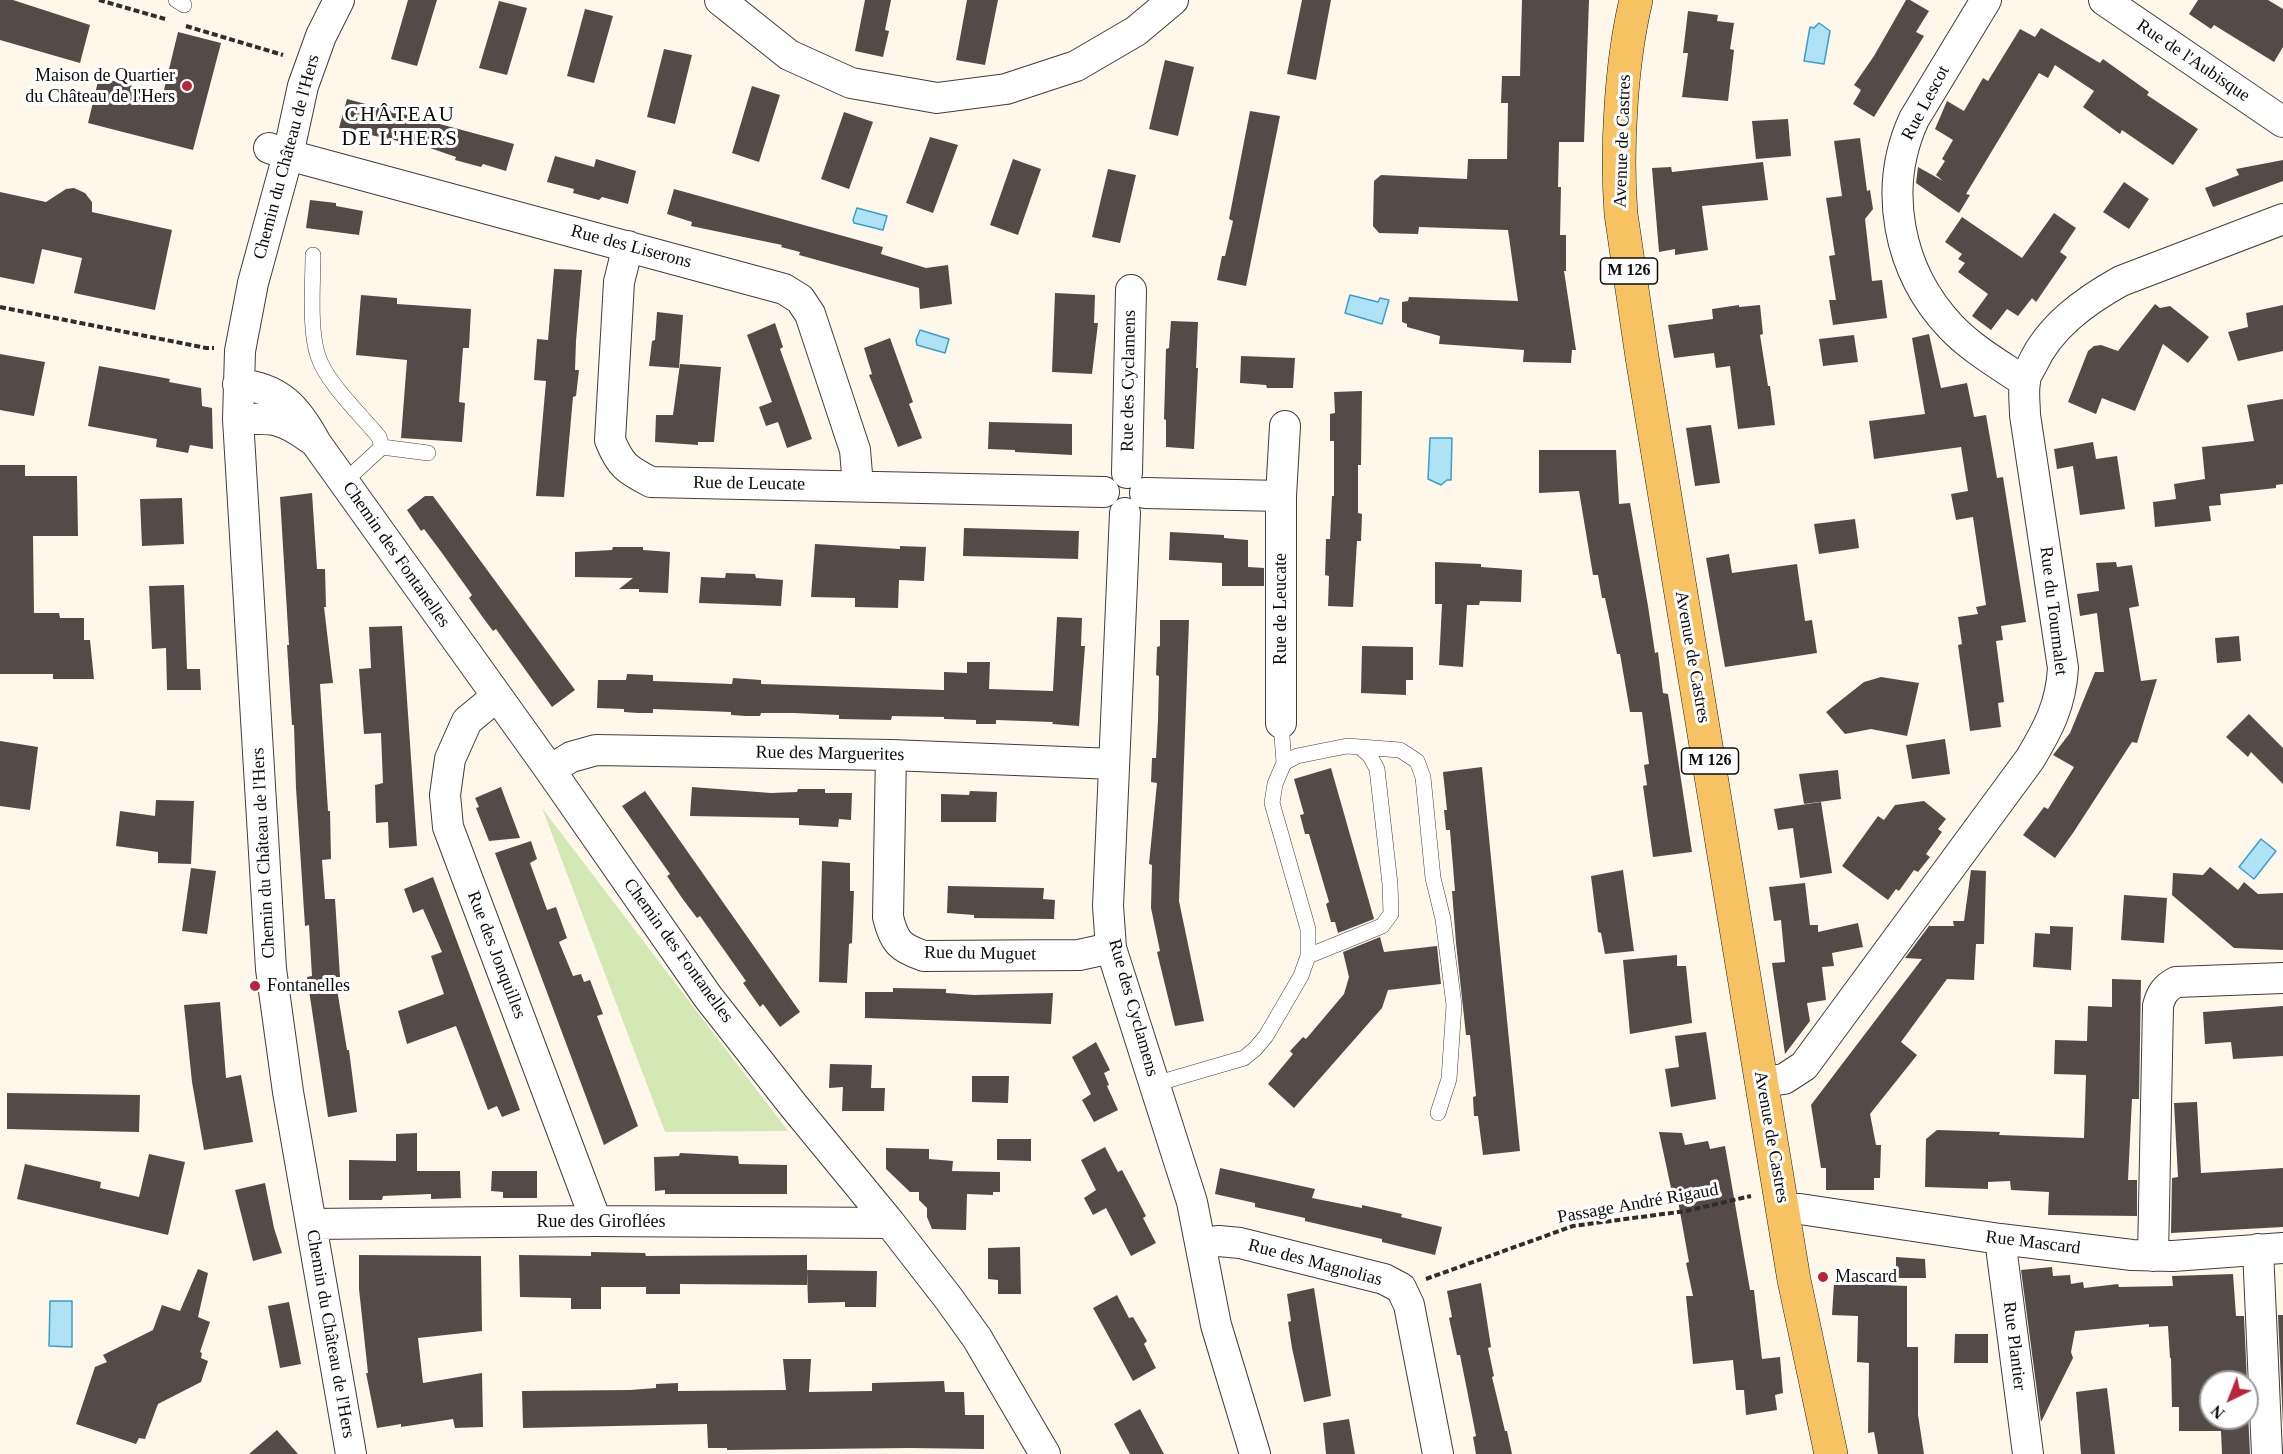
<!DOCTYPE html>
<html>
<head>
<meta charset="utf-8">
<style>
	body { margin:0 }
	#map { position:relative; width:2283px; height:1454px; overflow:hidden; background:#fff8ea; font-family:"Times New Roman",serif }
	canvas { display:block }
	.north { position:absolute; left:2199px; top:1370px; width:60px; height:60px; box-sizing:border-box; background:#fff; border:2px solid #9d9d9d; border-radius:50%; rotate:223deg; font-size:16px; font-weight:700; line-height:24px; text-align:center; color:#0b0b0b }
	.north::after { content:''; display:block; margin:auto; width:21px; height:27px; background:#b8263c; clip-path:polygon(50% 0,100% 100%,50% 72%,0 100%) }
</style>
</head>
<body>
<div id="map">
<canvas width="2283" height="1454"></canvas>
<div class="north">N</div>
</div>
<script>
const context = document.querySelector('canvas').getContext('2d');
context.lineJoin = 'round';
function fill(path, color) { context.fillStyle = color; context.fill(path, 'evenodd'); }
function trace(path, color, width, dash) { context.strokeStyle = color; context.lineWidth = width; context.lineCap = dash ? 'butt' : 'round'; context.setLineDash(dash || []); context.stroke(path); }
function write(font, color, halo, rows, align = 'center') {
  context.font = font + ' "Times New Roman",serif'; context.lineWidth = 6; context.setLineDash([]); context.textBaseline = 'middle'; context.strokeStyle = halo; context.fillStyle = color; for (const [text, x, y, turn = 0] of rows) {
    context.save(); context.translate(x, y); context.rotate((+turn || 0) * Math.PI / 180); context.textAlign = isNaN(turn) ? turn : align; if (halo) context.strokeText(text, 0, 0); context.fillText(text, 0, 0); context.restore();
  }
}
const green = new Path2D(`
	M542,808L788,1131L665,1132Z`);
const water = new Path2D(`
	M1819,23L1830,31L1824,64L1804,61L1810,27L1814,28Z
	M857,208L887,216L883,230L854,223L853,220Z
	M1350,295L1378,302L1380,298L1389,300L1382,324L1345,313Z
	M920,330L949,339L945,353L917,345L916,340Z
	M1430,438H1452L1451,480H1447L1441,485L1428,479Z
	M2261,839L2276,851L2254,879L2239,867Z
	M50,1301H72V1347L49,1346Z`);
const building = new Path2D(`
	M0,0H13L90,25L80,63L0,40Z
	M408,0H437L417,66L391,59Z
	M865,0H891L885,30L889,31L883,57L855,51Z
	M967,0H998L985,65L956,60Z
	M1302,0H1331L1316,80L1287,74Z
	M1522,0H1589L1584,142H1559L1558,187H1561L1560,235H1566V271H1564L1576,350H1572L1571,363L1523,362L1524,350L1439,344L1440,336L1407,327V324L1402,322V302L1408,301L1409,297L1518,301L1508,230L1419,227L1418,234L1379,233L1373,226L1374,181L1381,175L1467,179L1468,159H1507L1508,103H1501L1502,76H1520Z
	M1906,0H1910L1929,11L1916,32L1924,36L1874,117L1853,104L1861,90L1854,85L1874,56Z
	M2198,0H2268L2283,9V47L2274,62L2214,25L2211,29L2189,14Z
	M499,1L527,8L507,75L479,68Z
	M585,9L613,16L594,83L567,76Z
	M1688,11L1718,15L1717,21L1734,23L1730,49L1734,50L1728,101L1682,97L1688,53H1683Z
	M2041,28L2100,63L2103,59L2149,92L2147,95L2198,129L2173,165L2122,130L2120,134L2083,107L2094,91L2055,65L2048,78L2039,73L1966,194L1970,195L1959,213L1916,183L1918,167L1943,181L1936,175L1945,161L1942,159L1953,140L1935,129L1947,101L1964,111L1983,78L1988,81L2020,29L2035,37Z
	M178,32L221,43L193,150L88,123L99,77L163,94Z
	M664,49L692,55L675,124L647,117Z
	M1165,60L1194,67L1178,136L1149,129Z
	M752,86L780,95L759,162L732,153Z
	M347,99L514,144L506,171L483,164L481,167L455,160L456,157L430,148L339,128Z
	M1250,111L1280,116L1246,286L1217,280L1222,256H1225L1233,221L1229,219Z
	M844,112L873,122L849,189L821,179Z
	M1788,119L1791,156L1756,159L1752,121Z
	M930,137L958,145L933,213L906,203Z
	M1860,138L1867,191L1870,190L1873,209L1865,219L1872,281L1882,280L1887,318L1833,325L1829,300H1836L1829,256L1835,255L1826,198L1842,196L1834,141Z
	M555,156L594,167L596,159L636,171L628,204L602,197L599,200L573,193L574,189L547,182Z
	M1013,159L1041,169L1018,235L990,225Z
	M2283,160V181L2213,207L2205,188L2239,175L2236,169Z
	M1763,162L1768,200L1702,206L1708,250L1675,255V249L1659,252L1652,168L1671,167L1672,172Z
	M1108,169L1136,175L1120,243L1092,237Z
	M2124,182L2149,199L2129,229L2103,212Z
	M74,188L85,193L92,202V212L172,230L155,310L74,293L82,258L42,249L34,284L0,277V192L46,202L66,189Z
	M674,189L883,247L881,254L926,268L948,265L952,304L920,309L919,288L799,255L800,252L781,247L782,245L691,226L692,222L667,214Z
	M310,200L336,203V206L363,211L359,235L306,228Z
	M2054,213L2076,228L2060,252L2067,257L2036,302L2032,298L2018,316L2007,309L1991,330L1972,316L1988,294L1958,272L1965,263L1958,259L1962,254L1945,242L1962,217L2022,258Z
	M554,269L582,270L576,341L575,370H579L576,396L573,397L564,497L536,496L546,381L534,380L537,339L548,340Z
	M1055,293L1095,295L1094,323H1098L1092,374L1052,372Z
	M361,295L397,298V304L471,309L469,348H463L459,402L465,403L462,442L401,438L407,360L356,355Z
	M2155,304L2160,308L2170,306L2209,337L2188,363L2163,344L2135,411L2102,398L2096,414L2068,402L2088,351L2094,346L2101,345L2118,351Z
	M1739,305V307L1760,305L1763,334L1760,335L1768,386H1770L1775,425L1738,429L1730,366L1716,368L1714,353L1674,358L1668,325L1713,319L1712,309Z
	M2283,305V351L2238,361L2228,332L2248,327L2246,313Z
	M657,312L683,315L679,368L649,366L652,341L655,340Z
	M1171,321L1198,322L1196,368H1198L1194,449L1166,447V420L1164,419L1166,349L1169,348Z
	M775,323L783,347L780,349L812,439L787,448L778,422L766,426L759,407L772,402L747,335Z
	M1929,334L1941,388L1967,383L1974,417L1986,415L1997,478L2003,477L2026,622L2001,626L2003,640L1996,641L2004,702L1998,703L2001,727L1970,731L1958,645L1962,644L1958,617L1978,614L1976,607L1986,605L1973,517L1956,520L1951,494L1968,491L1961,447L1874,459L1869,421L1925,414L1912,338Z
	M1854,335L1858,362L1823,366L1819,339Z
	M890,338L913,402L909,404L922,438L898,447L869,375L872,374L864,348Z
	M0,354L45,362L34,416L0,410Z
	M1241,356L1295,358L1293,388H1267L1266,385L1240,383Z
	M680,364L721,367L714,442H698V445L655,442L656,415H673Z
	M99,366L170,379L169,382L201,388L202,406L212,408L213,449L190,445L188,453L156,447L157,439L88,426Z
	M1362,391L1361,465H1358V513L1362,514L1361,541H1357L1353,607L1328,606L1329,576L1325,575L1326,539H1330L1332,496H1334V441H1330V414L1335,413L1334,392Z
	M2283,399V484L2276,485V488L2220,494L2221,505L2209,506L2211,521L2155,527L2153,502L2176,499L2174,484L2205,479L2202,447L2254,441L2247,405Z
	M989,422L1072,424V455L1015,452V450L988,449Z
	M1711,425L1720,483L1695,486L1686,428Z
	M2093,442L2096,459L2117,456L2125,509L2080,515L2073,466L2057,469L2054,449Z
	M1539,450H1616L1619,504L1630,503L1648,606L1655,653L1658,652L1663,693L1668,694L1692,852L1653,857L1643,786L1647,785L1644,765L1649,764L1642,712H1630L1620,654H1617L1605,598H1602L1598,575H1593L1579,491L1539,493Z
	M0,465H25V476H77L78,536H33L34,613H59L60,618H84V640H90L94,679H53V674H0Z
	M312,493L317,569H325L326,607H324L333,683L320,684L328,811H330L331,859L322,860L325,899H335L340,977H335L347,1050H349L357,1112L328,1117L307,977L312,976L309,925L305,926L296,788L294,725H292L287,645H289L280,497Z
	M425,496H433L575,690L552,707L496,629L493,631L484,619L469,598L472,595L442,553L424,529L421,531L407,510Z
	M182,498L184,544L142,546L140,499Z
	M1855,519L1859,548L1819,554L1814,524Z
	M964,528L1079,531L1078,559L963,556Z
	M1170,532L1224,535V538L1248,540V567L1264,568V586H1222V563L1169,560Z
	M815,544L900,549V546L926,547L924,581L899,580L898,608L855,607V598L811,597Z
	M613,547H643V550L670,552L668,593L639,592V589H619L633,578L575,577V552L612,550Z
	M1729,554L1732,573L1797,564L1805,621L1812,620L1817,653L1725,667L1706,558Z
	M1435,562L1481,564V567L1522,570L1521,602L1480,601L1479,605H1467L1463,667L1439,665L1442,604H1435Z
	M2116,562L2117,567L2132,565L2139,606L2129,608L2141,681L2157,679L2137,743L2132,742L2073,833L2055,858L2023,835L2044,807L2048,809L2074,767L2053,755L2070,733L2095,672H2104L2097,613L2080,616L2077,594L2099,591L2096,563Z
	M726,573L755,574L756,578L783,580L781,606L699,603L701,577L725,578Z
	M184,585L187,669H200L201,690H167L166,648L152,649L149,586Z
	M1057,617L1082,618L1081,646H1085L1079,726L1052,724L1053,722L996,720V724H976V720L944,719V717L892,716L891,720L839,719V715L794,713H761L760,716H746L731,715V712L653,709V713H638L624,712V709L597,708L598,680H626L627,674L653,675V681L682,682L732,684L733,678L761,680V684L944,690V672L967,673V662H990L989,689L1053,691Z
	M1160,620H1189L1179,901L1204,1021L1175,1026L1157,952L1160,951L1151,908L1152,865L1149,864L1157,783L1151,782L1152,758H1156L1158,720L1159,676L1156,675L1157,647L1160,646Z
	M402,626L417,846L389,848L388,822L376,823L375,785L383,783L381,733L364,734L359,669L371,668L369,627Z
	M2239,636L2241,661L2217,663L2215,638Z
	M1362,646L1413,647V680H1406V695L1361,693Z
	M1881,677L1919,683L1907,736L1871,729L1845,734L1826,712L1864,682Z
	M2249,714L2283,748V784L2251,752L2248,757L2226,737Z
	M1945,739L1950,774L1912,779L1906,745Z
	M0,741L38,747L30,810L0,806Z
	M1482,767L1520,1151L1483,1155L1478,1116H1474L1473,1097L1476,1096L1470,1035H1466L1456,943L1452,891H1455L1450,830H1446L1444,810H1447L1443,772Z
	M1331,768L1374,919L1338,933L1335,922H1331L1326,904L1329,902L1309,834H1305L1300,815L1304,814L1294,779Z
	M1838,770L1841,799L1804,804L1799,774Z
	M501,787L520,838L489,841L476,808L479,807L475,798Z
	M692,787L771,793L797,792L798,789H825V793H852L851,820L839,819L838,827L799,825V818L690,816Z
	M645,791L800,1012L780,1027L763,1004L760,1007L743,983L746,981L700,916L697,918L682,898L667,876L670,874L622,806Z
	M970,791L997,792L996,822H941V794L969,795Z
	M156,800L194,801L191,864L158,863V852L116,846L120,811L155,816Z
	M1924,801L1946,819L1938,829L1942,832L1926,854L1930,857L1918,872L1914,870L1899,891L1896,889L1888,900L1842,866L1878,816L1884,820L1895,805Z
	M1821,802L1832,873L1800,878L1793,828L1778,830L1774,809Z
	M531,841L537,859L530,863L547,910L556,907L567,938L559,942L573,976L581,974L584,982L590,980L603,1014L597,1016L638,1126L604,1145L495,853Z
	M822,861L850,863V891H854L852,943L849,944L847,983L819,982Z
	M2210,867L2238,890L2244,882L2258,894L2283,893V950L2234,948L2172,895L2173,873L2203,875Z
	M191,868L216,871L207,934L182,931Z
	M1623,870L1634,951L1605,954L1601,933L1598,932L1591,876Z
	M1971,870L1986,871L1984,944H1976L1974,980L1947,979L1901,1042L1917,1055L1870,1114L1876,1145H1881L1880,1178H1874V1190H1826V1168H1821L1811,1105L1922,959L1905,958L1929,926H1954L1953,921H1964Z
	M433,877L520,1110L502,1117L497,1106L488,1110L456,1026L407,1044L398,1011L444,994L431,956L442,952L423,909L413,913L404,889Z
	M1805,883L1810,925H1818V932L1858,923L1863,947L1832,953L1834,966L1822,967L1826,1000L1807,1003L1810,1021L1785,1054L1772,963L1785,962L1781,920L1774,921L1769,887Z
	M948,886L1044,888L1043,899L1055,900L1054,919L974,918V915L947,913Z
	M2124,895L2167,898L2164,943L2121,940Z
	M2050,926L2073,927L2071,970L2033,967L2035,933L2050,934Z
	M1380,937L1384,952L1437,946L1441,984L1388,990L1382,1008L1294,1108L1268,1084L1293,1054L1290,1051L1303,1037L1306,1039L1344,994L1349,977L1343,952Z
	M1677,955V966H1686L1692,1023L1630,1034L1623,960Z
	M2112,979L2141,980L2139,1099H2132L2128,1180H2137V1216L2048,1215L2049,1192L2011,1190L2010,1181L1988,1182V1189L1925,1187L1926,1139L1937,1130L2000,1132L1999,1135L2084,1138L2086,1075L2054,1074L2055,1040L2087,1041L2088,1006L2112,1007Z
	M893,988L946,989V993L974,995L1053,993L1051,1024L865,1018V992H893Z
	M220,1002L226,1078L241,1075L253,1142L204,1150L192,1082L184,1005Z
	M2283,1006V1056L2233,1059L2231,1042L2205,1044L2203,1012Z
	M1706,1032L1716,1099L1671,1107L1665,1069L1679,1067L1675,1036Z
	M1096,1042L1110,1070L1104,1073L1109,1085L1107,1086L1118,1110L1094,1122L1082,1100L1091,1094L1072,1057Z
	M830,1064L872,1065L871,1088H885L884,1111H842L843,1087L829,1088Z
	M972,1076H1009L1008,1103L972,1102Z
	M7,1093L140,1095L139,1132L7,1129Z
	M2197,1102L2201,1173L2283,1168V1227L2171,1233L2172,1178L2178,1177L2174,1103Z
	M1659,1132L1682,1133L1685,1145L1708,1141L1710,1149L1725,1146L1750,1290H1754L1762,1359L1780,1357L1783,1393L1775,1395L1777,1410L1746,1415L1744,1390H1736L1733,1360L1693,1364L1686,1296H1693L1686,1263L1689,1262L1678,1201L1674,1202Z
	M417,1133V1171H460L461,1198L431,1199V1194L383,1196L382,1200H349V1160L396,1161V1134Z
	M997,1139H1031V1161L997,1160Z
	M1105,1147L1118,1172L1122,1170L1146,1216L1143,1218L1156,1243L1131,1256L1106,1208L1093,1215L1084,1198L1096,1190L1081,1160Z
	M886,1148L929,1149V1159L953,1161L952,1171L1000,1172V1192H993V1195L967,1194L966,1230L932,1229L927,1217V1208L919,1200V1192H910L886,1169Z
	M680,1153L738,1156L739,1164L787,1165V1194H665V1190L655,1191L654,1157L679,1156Z
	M149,1154L185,1162L168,1235L17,1199L25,1164L101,1182L100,1188L139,1197Z
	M1220,1168L1315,1189L1312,1198L1362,1208V1205L1402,1214L1401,1217L1442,1227L1435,1255L1382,1242V1239L1305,1221V1218L1255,1207V1203L1215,1194Z
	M492,1171H537V1198H503V1192L491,1191Z
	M265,1183L274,1228L282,1253L253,1261L235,1190Z
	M1020,1247L1021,1294H998V1280L988,1279V1248Z
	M591,1252L645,1253L646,1256L807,1255V1285L680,1284V1294H646V1287H601V1309H571V1298L520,1297L519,1255L591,1256Z
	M359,1255L481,1256L482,1331L418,1338L423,1383L482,1373L483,1427L455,1428L453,1419L401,1427V1424L377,1428L366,1373H368L359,1289Z
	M1896,1257L1925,1259L1926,1278H1896Z
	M2052,1267L2053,1276L2070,1275L2071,1284L2083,1282L2084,1288L2118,1284L2119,1287L2173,1286L2172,1276L2233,1274L2236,1316H2244L2247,1382H2211V1418H2247V1392L2250,1454H2222L2221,1431H2179V1407H2172L2171,1358H2170L2168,1326L2149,1327V1324L2075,1331L2071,1352L2073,1358L2041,1422L2021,1270Z
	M198,1269L208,1273L198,1317L210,1322L200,1352L202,1353L201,1358L208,1361L201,1382L158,1404L145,1439L139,1438L136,1444L76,1424L95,1367L107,1362L103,1355L153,1330L162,1305L180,1311Z
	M807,1270L877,1271L876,1307H845V1302L808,1303Z
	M1481,1283L1491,1347L1488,1348L1494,1376L1492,1377L1505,1431H1507L1512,1454H1476L1473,1437L1476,1436L1467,1390L1460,1355H1457L1449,1318L1452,1317L1447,1291Z
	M1834,1283L1907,1286V1347H1918V1415L1924,1454H1878L1874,1432L1868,1433L1869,1363L1857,1362L1858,1316L1832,1315Z
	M1314,1288L1331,1396L1304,1402L1292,1348L1288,1322L1291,1321L1287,1294Z
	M1117,1295L1129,1318L1133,1317L1147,1341L1144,1344L1156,1368L1133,1381L1093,1308Z
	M289,1302L301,1364L280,1368L268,1306Z
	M2278,1315H2283V1425Z
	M1955,1334H1988V1363H1954Z
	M783,1359H811L809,1392L872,1391V1383L944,1381L945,1392H964L965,1415H984V1449L910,1448L727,1450V1448H708L707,1424L523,1428L522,1391L630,1390L656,1388V1384L678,1383V1391L786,1390Z
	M2107,1388L2115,1454H2081L2076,1392Z
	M1140,1409L1164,1454H1130L1114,1424Z
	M1349,1419L1355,1454H1326L1323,1423Z
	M277,1430L298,1454H249Z`);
const path = new Path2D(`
	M99,0L165,19
	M186,26L283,55
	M0,307L206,348H214
	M1426,1279L1573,1226L1686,1211L1751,1196`);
const lane = new Path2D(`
	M176,0L184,5
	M313,255C313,283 309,330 318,356C326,382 362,416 379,437L382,447L344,482
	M382,447L428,453
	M1281,723L1284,763
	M1308,956L1382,926L1391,914L1390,884L1377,769L1370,756L1361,748
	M1155,1084L1244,1058L1255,1049L1266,1036L1301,976L1308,956V929L1272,803L1275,784L1284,763L1297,756L1347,746L1400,750L1417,761L1423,777L1433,878L1443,919L1454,1005L1449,1079L1438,1113`);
const street = new Path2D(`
	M339,0L321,36L303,86L288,155L253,283L240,351L238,419L271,969L288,1092L351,1454
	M720,0L789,55L851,83L937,98L1006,89L1076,66L1136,31L1173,0
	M1986,0L1914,119C1882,189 1898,271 1951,327C1972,349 2000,365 2025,382
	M2104,0L2283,122
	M269,148L288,155L784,289L800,299L810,314L855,450L858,486
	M628,246L619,282L610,440C620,465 627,470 651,482L1104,492
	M238,384C280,388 297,408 316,443L550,770L708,997L793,1105L890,1223L949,1299L977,1338L1045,1454
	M238,419C274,418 282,418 311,439
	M1127,473L1131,290
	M1145,493L1281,496
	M1125,513L1108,906L1111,948L1192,1202L1216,1325L1255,1454
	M496,697L467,721L450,759L445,795L448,827L596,1221
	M1281,723V496L1285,426
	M891,755L888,917C894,942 900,948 924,956L1079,955L1111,948
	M550,770L571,757L596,750L891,755L1114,764
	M1762,1082L1784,1079L1804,1066L2030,759C2048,729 2061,705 2063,668L2025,415C2025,405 2023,392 2025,382C2025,377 2029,370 2032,365C2049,327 2085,301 2121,281L2283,219
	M1784,1209H1800L2000,1239L2132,1255L2173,1256L2283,1248
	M311,1224L596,1221L890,1223
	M2000,1239L2028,1454
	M1202,1243L1219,1241L1240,1243L1384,1279L1401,1288L1409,1305L1438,1454
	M2258,1249L2267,1454
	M2153,1256L2158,1006C2161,994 2165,988 2176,982L2283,978`);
const primary = new Path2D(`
	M1636,0C1621,63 1616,149 1621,214L1642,357L1794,1280L1831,1454`);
const markers = [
	[187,86,6,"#b8263c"],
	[255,986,6,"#b8263c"],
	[1823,1277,6,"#b8263c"]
];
const shields = [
	[1629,271,57],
	[1710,761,57]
];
const shieldNames = [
	["M 126",1629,271],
	["M 126",1710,761]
];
const streetNames = [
	["Rue de l'Aubisque",2193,61,34],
	["Rue Lescot",1926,103,-62],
	["Avenue de Castres",1623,141,-88],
	["Chemin du Château de l'Hers",287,157,-75],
	["Rue des Liserons",631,247,15],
	["Rue des Cyclamens",1129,381,-89],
	["Rue de Leucate",749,484,1],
	["Chemin des Fontanelles",396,555,55],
	["Rue de Leucate",1281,609,-90],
	["Rue du Tourmalet",2053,611,83],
	["Avenue de Castres",1692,657,80],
	["Rue des Marguerites",830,754,1],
	["Chemin du Château de l'Hers",264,853,-93],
	["Chemin des Fontanelles",678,951,54],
	["Rue du Muguet",980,954,1],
	["Rue des Jonquilles",496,955,69],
	["Rue des Cyclamens",1133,1008,74],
	["Avenue de Castres",1771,1137,80],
	["Passage André Rigaud",1638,1204,-10],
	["Rue des Giroflées",601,1222],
	["Rue Mascard",2033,1243,7],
	["Rue des Magnolias",1315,1263,15],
	["Chemin du Château de l'Hers",330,1334,80],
	["Rue Plantier",2014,1346,83]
];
const poiNames = [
	["Maison de Quartier",175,76,"right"],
	["du Château de l'Hers",175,97,"right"],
	["Fontanelles",267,986],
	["Mascard",1835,1277]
];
const quarterNames = [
	["CHÂTEAU",400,115],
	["DE L'HERS",400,139]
];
fill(green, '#d4e8b5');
fill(water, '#b0e2f5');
trace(water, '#38a0cb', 1.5);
fill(building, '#544b48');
trace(lane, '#3e3e3e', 16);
trace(street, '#3e3e3e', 32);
trace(primary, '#1c1c1c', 34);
trace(path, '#2d2d2d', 4, [6, 3]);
trace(lane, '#fff', 15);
trace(street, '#fff', 30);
trace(primary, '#f7c362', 33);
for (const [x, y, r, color] of markers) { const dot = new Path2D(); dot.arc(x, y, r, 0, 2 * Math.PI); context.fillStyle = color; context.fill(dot); trace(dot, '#fff', 2); }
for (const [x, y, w] of shields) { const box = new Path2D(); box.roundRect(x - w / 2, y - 13, w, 26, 4.5); context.fillStyle = '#fff'; context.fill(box); trace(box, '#0b0b0b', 1.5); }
write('bold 16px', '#0b0b0b', null, shieldNames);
write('18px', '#0b0b0b', '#fff', streetNames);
write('18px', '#0b0b0b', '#fff', poiNames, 'left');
context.letterSpacing = '1.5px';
write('21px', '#0b0b0b', '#fff', quarterNames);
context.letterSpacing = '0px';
</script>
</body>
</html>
